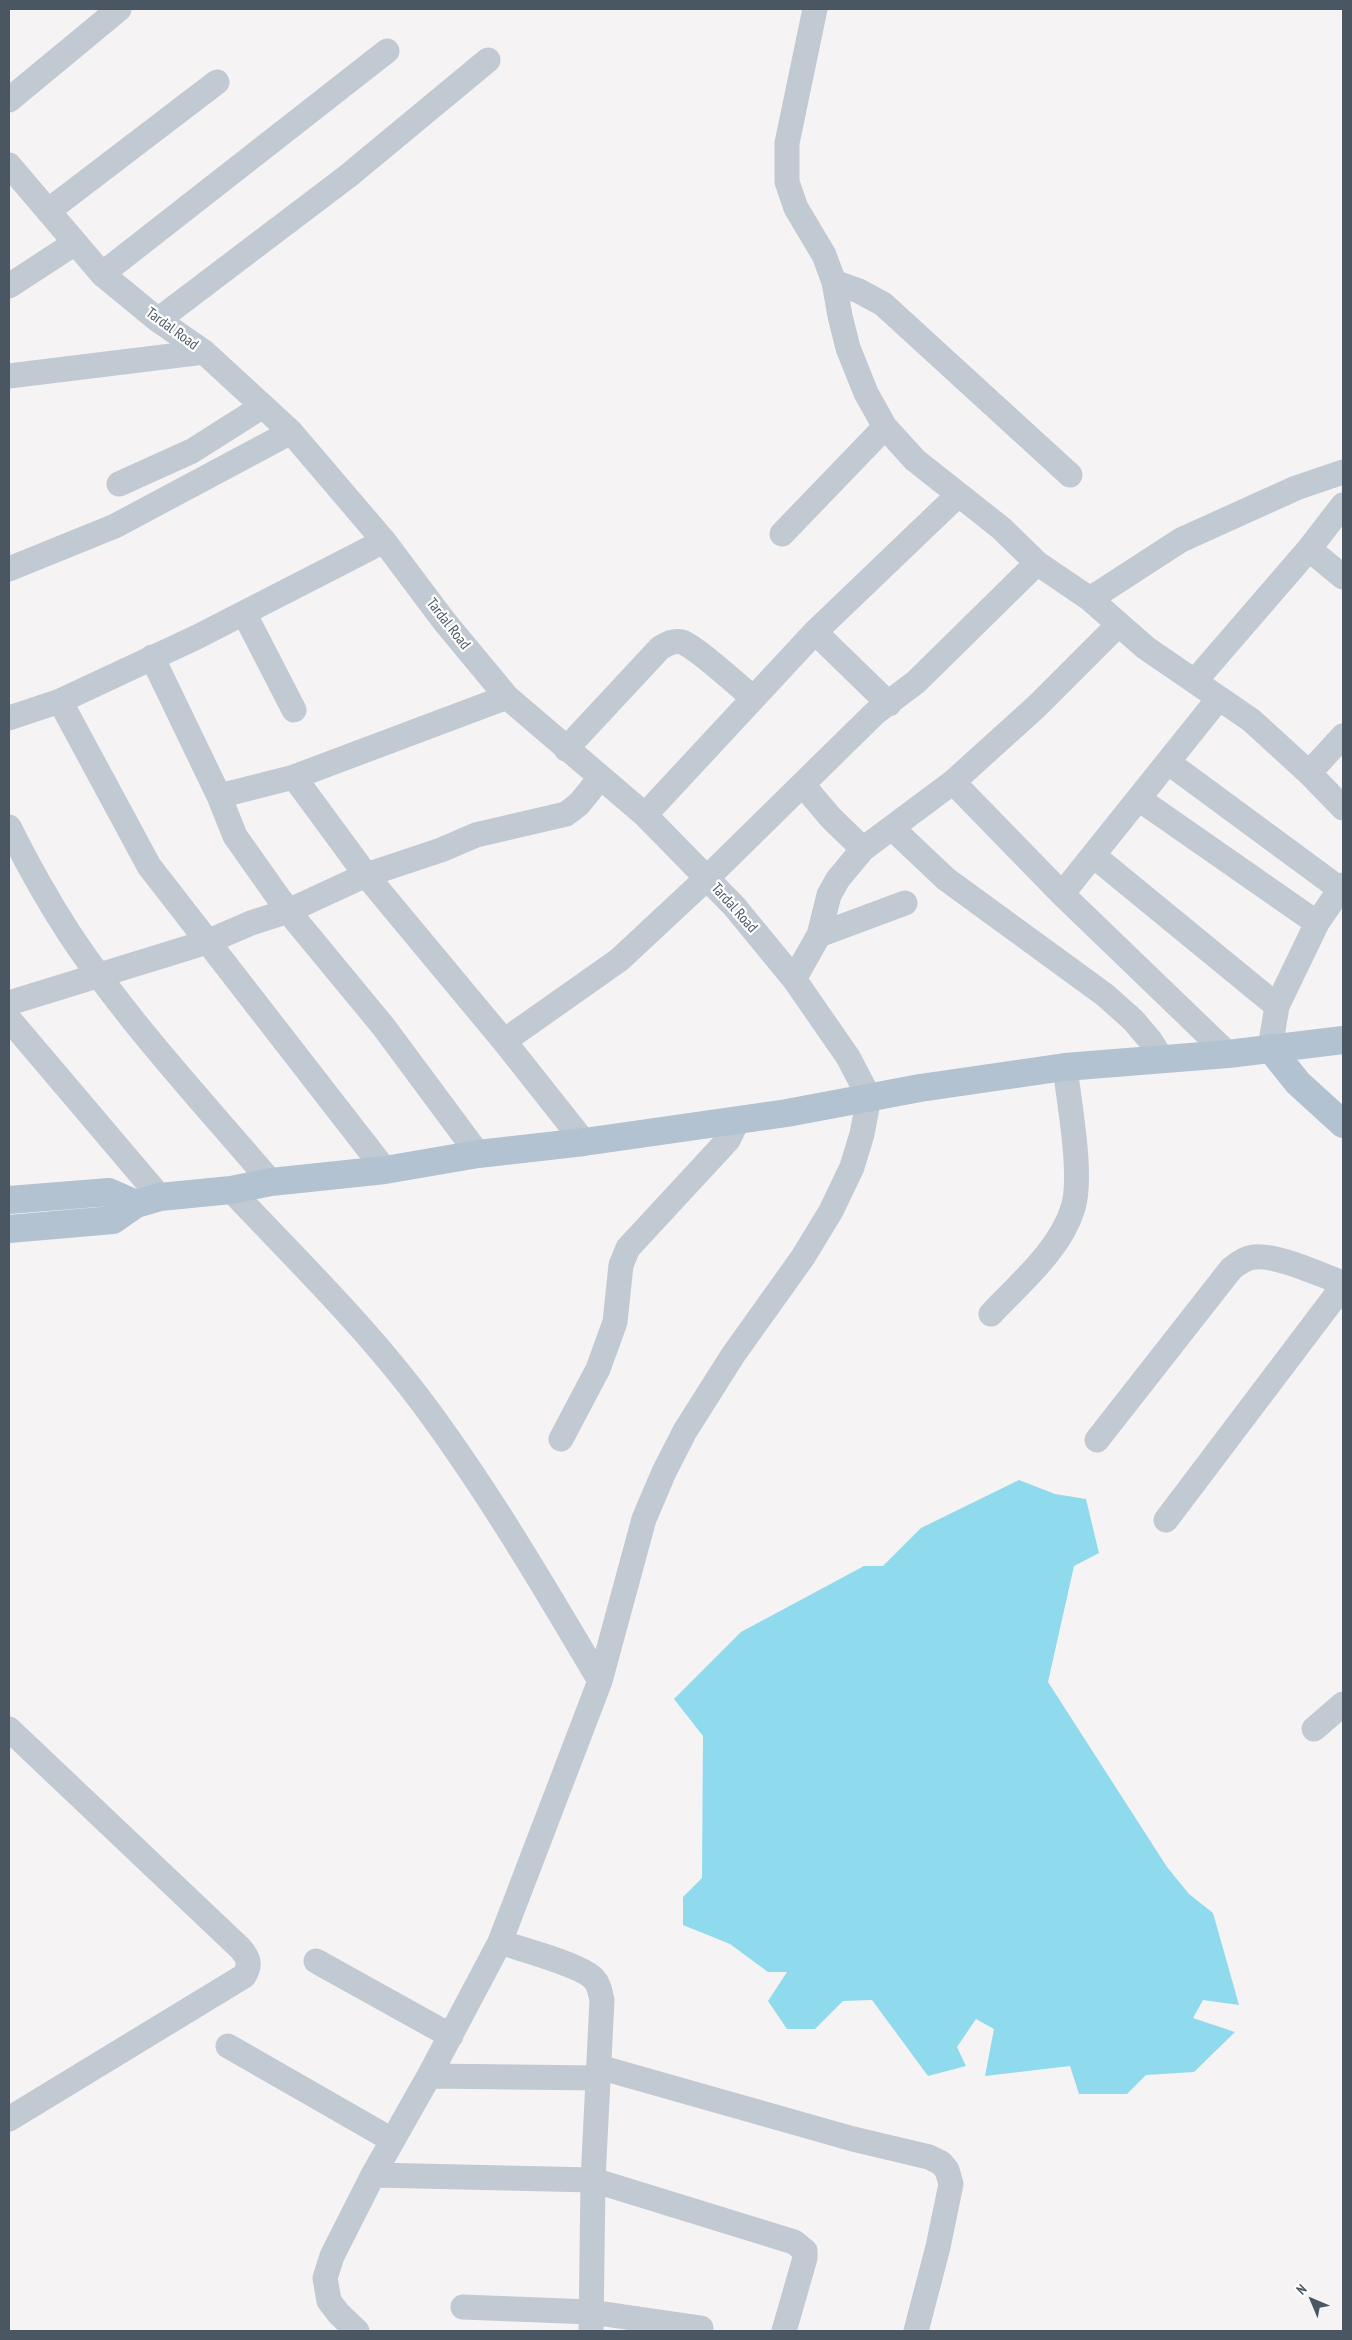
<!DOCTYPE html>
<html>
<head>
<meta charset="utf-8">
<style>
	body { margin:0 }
	#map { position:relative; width:1352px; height:2340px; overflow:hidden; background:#f5f3f3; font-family:"PT Sans Narrow",sans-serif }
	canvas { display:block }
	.frame { position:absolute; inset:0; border:10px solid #4a5661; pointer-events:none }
	.north { position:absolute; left:1287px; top:2275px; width:50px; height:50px; -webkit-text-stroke:4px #fff; paint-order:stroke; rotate:315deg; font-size:14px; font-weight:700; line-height:20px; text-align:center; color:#4a5661 }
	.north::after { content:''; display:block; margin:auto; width:18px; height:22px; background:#4a5661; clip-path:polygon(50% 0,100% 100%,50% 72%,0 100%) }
</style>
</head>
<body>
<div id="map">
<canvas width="1352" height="2340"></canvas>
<div class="frame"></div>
<div class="north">N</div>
</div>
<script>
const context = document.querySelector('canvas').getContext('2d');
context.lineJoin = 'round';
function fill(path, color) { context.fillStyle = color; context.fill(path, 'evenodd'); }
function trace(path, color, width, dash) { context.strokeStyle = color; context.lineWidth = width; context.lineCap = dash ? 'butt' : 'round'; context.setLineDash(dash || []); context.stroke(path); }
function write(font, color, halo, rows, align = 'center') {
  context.font = font + ' "PT Sans Narrow",sans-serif'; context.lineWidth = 4.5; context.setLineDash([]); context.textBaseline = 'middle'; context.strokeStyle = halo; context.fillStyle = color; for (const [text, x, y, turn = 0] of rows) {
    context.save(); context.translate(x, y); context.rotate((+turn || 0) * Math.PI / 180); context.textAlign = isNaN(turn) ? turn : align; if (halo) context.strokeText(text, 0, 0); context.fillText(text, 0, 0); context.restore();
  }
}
const water = new Path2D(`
	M1019,1480L1055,1494L1086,1499L1099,1553L1074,1566L1048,1682L1167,1867L1189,1894L1213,1913L1239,2005L1203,2000L1193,2018L1235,2032L1194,2072L1146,2075L1127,2094H1079L1070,2066L985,2076L994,2029L976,2019L957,2047L966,2066L928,2076L872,2000L843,2001L815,2029H787L768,2001L787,1972H768L730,1944L683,1925V1897L702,1878L703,1736L674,1699L741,1632L864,1566H883L921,1528Z`);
const minor = new Path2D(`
	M815,9L787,143V182L796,208L824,255L834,282L840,316L848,348L866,393L885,427L915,460L1001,528L1037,563L1090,599L1146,648L1251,720L1309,773L1343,808
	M9,100L119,9
	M9,165L102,274L158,320L204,352L291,432L384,541L444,621L507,697L645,815L734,906L794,979L848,1057L869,1097L862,1134L852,1167L831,1211L803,1257L733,1355L685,1431L664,1472L644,1519L600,1681L500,1942L429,2076L373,2175L332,2256L325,2278L329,2301L339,2314L357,2331
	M48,211L217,82
	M102,274L387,51
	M834,282L859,291L883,304L1070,475
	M9,286L75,243
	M158,320L348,176L488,60
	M9,376L204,352
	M119,484L192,451L263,406
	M782,534L885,427
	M1309,549L1343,577
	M9,569L115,526L291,432
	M1090,599L1181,540L1296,488L1343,472
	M244,613L294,710
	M815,632L889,704
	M152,657L219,796L235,836L288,911L383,1026L478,1154
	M1195,681L1309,549L1343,505
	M60,701L149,866L385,1170
	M9,718L60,701L197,637L384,541
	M566,749L660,648C667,644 673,640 682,642C696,647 739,686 753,698
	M1169,763L1340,889
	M1309,773L1343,736
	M294,777L366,875L504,1041L584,1142
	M953,782L1062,894L1228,1054
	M803,785L831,818L863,849
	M219,796L294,777L507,697
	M1139,799L1317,923
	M645,815L815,632L958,495
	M9,827C27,863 47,899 69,933C128,1022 202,1101 271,1182
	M892,828L946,879L1105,995L1133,1020L1150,1040L1162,1059
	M1094,856L1277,1006
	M1062,894L1219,698
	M819,935L905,903
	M794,979L819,935L829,895L838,879L863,849L953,782L1037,706L1118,625
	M9,1003L207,942L251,923L288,911L366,875L441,850L476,835L566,814L579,804L600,778
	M9,1019L160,1197
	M504,1041L619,960L707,878L875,713L916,682L1037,563
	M1270,1048L1277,1006L1317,923L1343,885
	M231,1190C298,1261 369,1330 427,1409C491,1496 545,1588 600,1681
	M991,1314C1020,1283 1060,1250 1073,1208C1083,1175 1069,1103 1065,1067
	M561,1439L598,1369L615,1322L621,1265L628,1248L728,1140L738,1120
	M1097,1440L1231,1269C1238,1263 1245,1258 1254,1257C1276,1254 1321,1275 1343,1283
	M1166,1520L1343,1286
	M9,1729L240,1948C249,1958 251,1965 244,1976L9,2119
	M1314,1729L1343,1704
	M500,1942C520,1949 582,1965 594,1979C599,1984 600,1992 602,2000L593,2180L591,2331
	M316,1961L451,2036
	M228,2046L392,2140
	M599,2067L853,2139L929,2157L941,2163L947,2170L951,2184L938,2247L916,2331
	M429,2076L599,2078
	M373,2175L593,2180L794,2242L805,2251V2258L784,2331
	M463,2307L591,2312L701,2328`);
const major = new Path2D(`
	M1270,1048L1298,1083L1343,1124
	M9,1200L109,1192L136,1204
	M9,1229L113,1220L136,1204L160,1197L231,1190L271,1182L385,1170L478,1154L584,1142L787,1113L920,1088L1065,1067L1228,1054L1343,1040`);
const streetNames = [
	["Tardal Road",172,329,36],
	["Tardal Road",448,624,52],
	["Tardal Road",734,908,48]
];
fill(water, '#90daee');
trace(minor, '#c1cad2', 25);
trace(major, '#b3c2d1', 28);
write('15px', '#4a5661', '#fff', streetNames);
</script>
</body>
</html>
